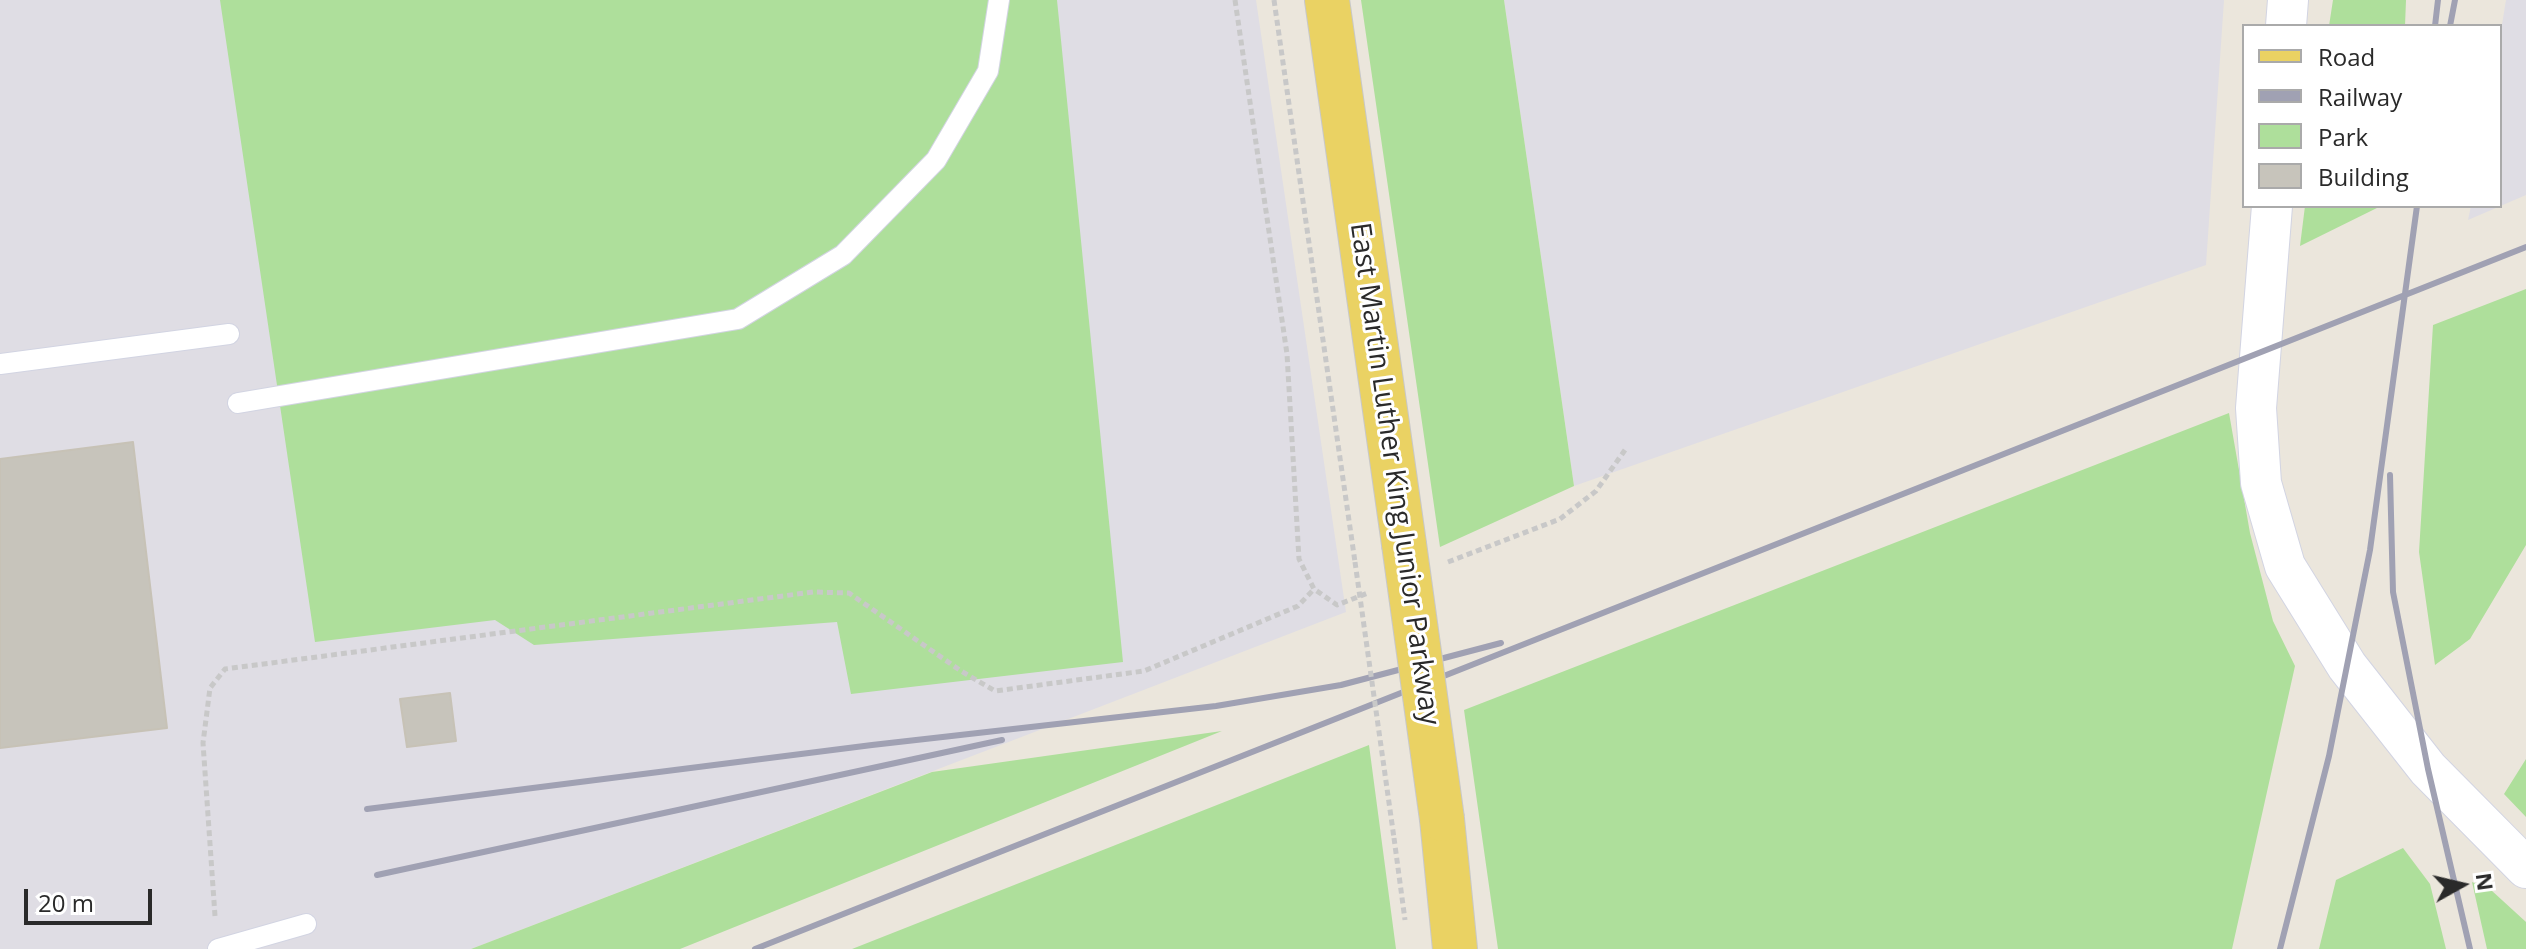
<!DOCTYPE html>
<html>
<head>
<meta charset="utf-8">
<style>
	body { margin:0 }
	#map { position:relative; width:2526px; height:949px; overflow:hidden; background:#ebe6dc; font-family:"Open Sans",sans-serif }
	canvas { display:block }
	.legend { position:absolute; left:2242px; top:24px; width:260px; height:184px; box-sizing:border-box; background:#fff; border:2px solid #aaa; margin:0; padding:10px 14px; list-style:none; font-size:24px; color:#2a2a2a }
	.legend li { display:flex; align-items:center; gap:16px; height:40px }
	.legend b { width:40px; border:2px solid #aaa }
	.north { position:absolute; left:2422px; top:845px; width:80px; height:80px; -webkit-text-stroke:6px #fff; paint-order:stroke; rotate:82deg; font-size:22px; font-weight:700; line-height:32px; text-align:center; color:#2a2a2a }
	.north::after { content:''; display:block; margin:auto; width:28px; height:36px; background:#2a2a2a; clip-path:polygon(50% 0,100% 100%,50% 72%,0 100%) }
	.scale { position:absolute; left:24px; top:889px; width:128px; height:36px; box-sizing:border-box; border:4px solid #2a2a2a; border-top:0; padding-left:10px; font-size:24px; line-height:28px; white-space:nowrap; color:#2a2a2a; -webkit-text-stroke:6px #fff; paint-order:stroke }
</style>
</head>
<body>
<div id="map">
<canvas width="2526" height="949"></canvas>
<ul class="legend">
<li><b style="height:10px;background:#ead263"></b>Road</li>
<li><b style="height:10px;background:#a0a1b3"></b>Railway</li>
<li><b style="height:22px;background:#aedf9b"></b>Park</li>
<li><b style="height:22px;background:#c7c4bb"></b>Building</li>
</ul>
<div class="north">N</div>
<div class="scale">20 m</div>
</div>
<script>
const context = document.querySelector('canvas').getContext('2d');
context.lineJoin = 'round';
function fill(path, color) { context.fillStyle = color; context.fill(path, 'evenodd'); }
function trace(path, color, width, dash) { context.strokeStyle = color; context.lineWidth = width; context.lineCap = dash ? 'butt' : 'round'; context.setLineDash(dash || []); context.stroke(path); }
function write(font, color, halo, rows, align = 'center') {
  context.font = font + ' "Open Sans",sans-serif'; context.lineWidth = 6; context.setLineDash([]); context.textBaseline = 'middle'; context.strokeStyle = halo; context.fillStyle = color; for (const [text, x, y, turn = 0] of rows) {
    context.save(); context.translate(x, y); context.rotate((+turn || 0) * Math.PI / 180); context.textAlign = isNaN(turn) ? turn : align; if (halo) context.strokeText(text, 0, 0); context.fillText(text, 0, 0); context.restore();
  }
}
const industrial = new Path2D(`
	M0,0H1256L1346,612L471,949H0Z
	M1504,0H2224L2206,265L1574,486Z
	M2506,0H2526V195L2468,220L2471,206H2500V37Z`);
const green = new Path2D(`
	M220,0H1057L1123,662L851,694L837,622L534,645L495,620L315,642Z
	M1361,0H1504L1574,486L1440,547Z
	M2333,0H2406L2405,26H2329Z
	M2305,206H2381L2300,246Z
	M2526,289V545L2470,639L2435,665L2419,552L2433,325Z
	M2229,413L2250,533L2273,621L2295,666L2232,949H1498L1464,710Z
	M1222,731L680,949H471L932,772Z
	M1369,745L1396,949H852Z
	M2526,759V817L2504,794Z
	M2403,848L2430,884L2446,949H2319L2336,880Z
	M2472,882L2491,890L2526,922V949H2487Z`);
const building = new Path2D(`
	M133,442L167,728L0,748V459Z
	M450,693L456,741L407,747L400,699Z`);
const path = new Path2D(`
	M1235,0L1287,354L1299,559L1314,589L1337,605L1368,593
	M1274,0L1355,562
	M1448,562L1560,519L1596,491L1625,450
	M1394,838L1405,920
	M215,916L203,743L210,688L225,669L813,592L849,593L961,671L995,691L1144,671L1298,606L1314,589`);
const lane = new Path2D(`
	M0,364L229,334
	M238,403L738,319L843,255L936,160L988,71L999,0
	M218,949L306,924`);
const street = new Path2D(`
	M2286,26L2288,0
	M2272,206L2256,408L2261,483L2285,566L2347,666L2428,769L2526,868`);
const primary = new Path2D(`
	M1327,0L1404,544
	M1442,819L1455,949`);
const rail = new Path2D(`
	M2435,26L2438,0
	M2450,26L2455,0
	M2390,475L2393,592L2428,769L2470,949
	M367,809L872,745L1216,706L1341,685L1501,643
	M377,875L1002,740
	M755,949L2526,247
	M2280,949L2329,756L2370,550L2417,206`);
const pathBridge = new Path2D(`
	M1355,562L1394,838`);
const primaryBridge = new Path2D(`
	M1404,544L1442,819`);
const streetNames = [
	["East Martin Luther King Junior Parkway",1394,474,82]
];
fill(industrial, '#dfdde4');
fill(green, '#aedf9b');
fill(building, '#c7c4bb');
trace(building, '#c7c2b6', 2);
trace(lane, '#d2d4e2', 22);
trace(street, '#d2d4e2', 42);
trace(primary, '#c8c8c8', 46);
trace(path, '#c8c8c8', 5, [6, 4]);
trace(lane, '#fff', 20);
trace(street, '#fff', 40);
trace(primary, '#ead263', 44);
trace(rail, '#a0a1b3', 6);
trace(primaryBridge, '#c8c8c8', 46, []);
trace(pathBridge, '#c8c8c8', 5, [6, 4]);
trace(primaryBridge, '#ead263', 44);
write('28px', '#2a2a2a', '#fff', streetNames);
</script>
</body>
</html>
